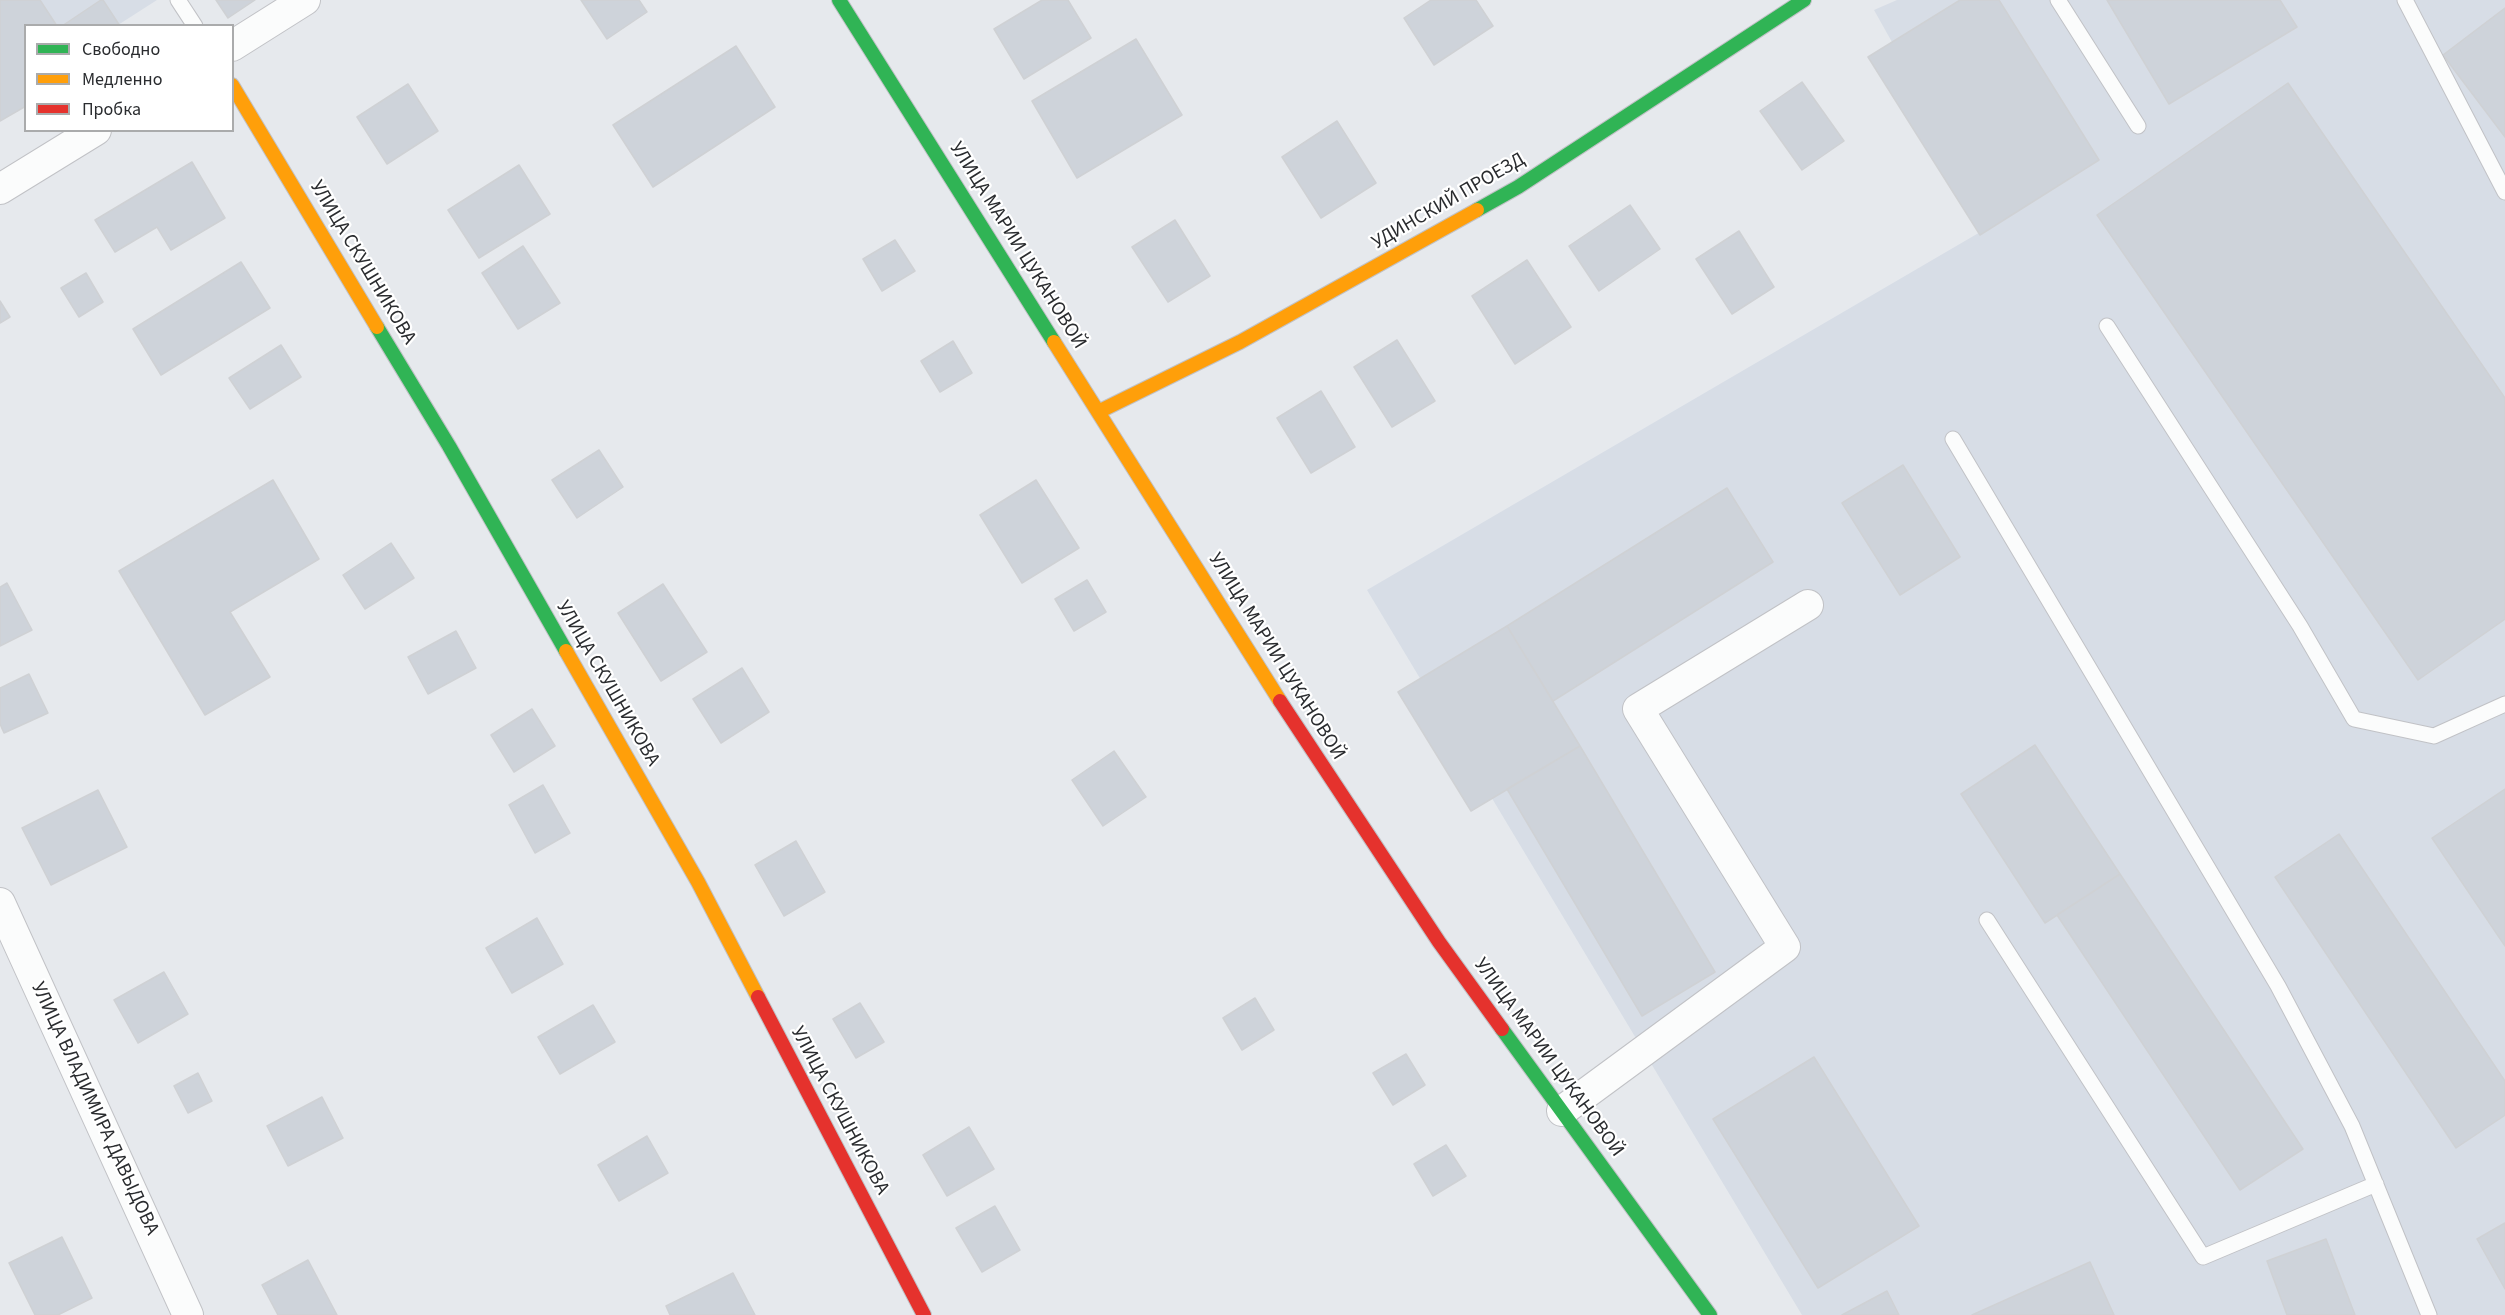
<!DOCTYPE html>
<html>
<head>
<meta charset="utf-8">
<style>
	body { margin:0 }
	#map { position:relative; width:2505px; height:1315px; overflow:hidden; background:#e6e9ed; font-family:"Source Sans 3",sans-serif }
	canvas { display:block }
	.legend { position:absolute; left:24px; top:24px; width:210px; height:108px; box-sizing:border-box; background:#fff; border:2px solid #aaabac; margin:0; padding:8px 10px; list-style:none; font-size:18px; color:#2a2c2f }
	.legend li { display:flex; align-items:center; gap:12px; height:30px }
	.legend b { width:30px; border:2px solid #aaabac }
</style>
</head>
<body>
<div id="map">
<canvas width="2505" height="1315"></canvas>
<ul class="legend">
<li><b style="height:8px;background:#30b455"></b>Свободно</li>
<li><b style="height:8px;background:#ff9f0a"></b>Медленно</li>
<li><b style="height:8px;background:#e5322d"></b>Пробка</li>
</ul>
</div>
<script>
const context = document.querySelector('canvas').getContext('2d');
context.lineJoin = 'round';
function fill(path, color) { context.fillStyle = color; context.fill(path, 'evenodd'); }
function trace(path, color, width, dash) { context.strokeStyle = color; context.lineWidth = width; context.lineCap = dash ? 'butt' : 'round'; context.setLineDash(dash || []); context.stroke(path); }
function write(font, color, halo, rows, align = 'center') {
  context.font = font + ' "Source Sans 3",sans-serif'; context.lineWidth = 4.5; context.setLineDash([]); context.textBaseline = 'middle'; context.strokeStyle = halo; context.fillStyle = color; for (const [text, x, y, turn = 0] of rows) {
    context.save(); context.translate(x, y); context.rotate((+turn || 0) * Math.PI / 180); context.textAlign = isNaN(turn) ? turn : align; if (halo) context.strokeText(text, 0, 0); context.fillText(text, 0, 0); context.restore();
  }
}
const built = new Path2D(`
	M0,0H157L118,25L26,26Z
	M1897,0H2505V1315H1802L1367,590L1994,224L1874,10Z`);
const building = new Path2D(`
	M0,0H40L57,26H26V106L0,121Z
	M101,0H103L120,26H62Z
	M216,0H255L228,18Z
	M581,0H639L647,12L607,39Z
	M1042,0H1068L1091,38L1024,79L994,29Z
	M1431,0H1476L1493,26L1434,65L1404,18Z
	M1960,0H1999L2099,160L1980,235L1868,57Z
	M2107,0H2280L2297,27L2169,104Z
	M2505,8V137L2443,55Z
	M1136,39L1182,115L1077,178L1032,101Z
	M736,46L775,107L653,187L613,125Z
	M1802,82L1844,141L1802,170L1760,111Z
	M2288,83L2505,398V619L2418,680L2097,215Z
	M408,84L438,131L387,164L357,117Z
	M1337,121L1376,183L1321,218L1282,157Z
	M192,162L225,218L171,250L157,227L115,252L95,220Z
	M519,165L550,214L479,258L448,210Z
	M1630,205L1660,249L1599,291L1569,246Z
	M1175,220L1210,276L1168,302L1132,247Z
	M1739,231L1774,287L1732,314L1696,259Z
	M895,240L915,271L882,291L863,259Z
	M523,246L560,303L518,329L482,273Z
	M1527,260L1571,327L1515,364L1472,296Z
	M241,262L270,308L161,375L133,329Z
	M86,273L103,302L79,317L61,288Z
	M0,301L10,317L0,323Z
	M1397,340L1435,401L1392,427L1354,367Z
	M953,341L972,373L940,392L921,361Z
	M281,345L301,377L250,409L229,378Z
	M1321,391L1355,447L1311,473L1277,418Z
	M599,450L623,487L577,518L552,480Z
	M1903,465L1960,557L1900,595L1842,503Z
	M273,480L319,559L230,612L270,677L205,715L119,571Z
	M1036,480L1079,548L1022,583L980,515Z
	M1727,488L1773,562L1553,701L1507,626Z
	M391,543L414,578L365,609L343,575Z
	M1087,580L1106,612L1074,631L1055,599Z
	M7,583L32,630L0,646V587Z
	M663,584L707,652L661,681L618,613Z
	M1507,626L1580,746L1471,811L1398,692Z
	M456,631L476,668L428,694L408,657Z
	M742,668L769,712L721,743L693,699Z
	M29,674L48,713L4,733L0,724V688Z
	M532,709L555,746L514,772L491,735Z
	M2035,745L2120,874L2045,923L1961,794Z
	M1580,746L1715,972L1642,1016L1507,789Z
	M1114,751L1146,797L1103,826L1072,780Z
	M543,785L570,833L535,853L509,805Z
	M2505,789V946L2432,838Z
	M98,790L127,847L51,885L22,828Z
	M2339,834L2505,1081V1115L2456,1148L2275,877Z
	M796,841L825,892L784,916L755,865Z
	M2120,874L2303,1149L2240,1190L2057,915Z
	M537,918L563,964L512,993L486,948Z
	M164,972L188,1014L138,1043L114,1000Z
	M1255,998L1274,1030L1242,1050L1223,1018Z
	M860,1003L884,1042L856,1058L833,1019Z
	M593,1005L615,1042L560,1074L538,1037Z
	M1406,1054L1425,1085L1393,1105L1373,1073Z
	M1814,1057L1919,1226L1818,1288L1713,1119Z
	M198,1073L212,1101L188,1113L174,1086Z
	M322,1097L343,1138L288,1166L267,1126Z
	M969,1127L994,1169L947,1196L923,1155Z
	M647,1136L668,1173L619,1201L598,1165Z
	M1446,1145L1466,1176L1433,1196L1414,1164Z
	M995,1206L1020,1250L982,1272L956,1228Z
	M2505,1223V1289L2477,1239Z
	M62,1237L92,1298L58,1315H35L9,1263Z
	M2326,1239L2355,1315H2287L2267,1261Z
	M308,1260L337,1315H278L262,1285Z
	M2090,1262L2114,1315H1972Z
	M733,1273L755,1315H670L666,1306Z
	M1887,1291L1899,1315H1842Z`);
const lane = new Path2D(`
	M178,0L195,26
	M2058,0L2138,126
	M2405,0L2505,192
	M2107,326L2300,626L2354,719L2434,736L2505,704
	M1953,439L2278,986L2352,1126L2429,1315
	M1987,920L2203,1257L2376,1184`);
const street = new Path2D(`
	M232,46L305,0
	M0,189L96,130
	M0,903L188,1315
	M1562,1111L1785,947L1638,709L1808,605`);
const fast = new Path2D(`
	M839,0L1054,342
	M1477,210L1518,187L1804,0
	M377,327L449,446L566,651
	M1502,1029L1710,1315`);
const slow = new Path2D(`
	M232,85L377,327
	M1054,342L1280,701
	M1098,412L1240,342L1477,210
	M566,651L698,882L758,997`);
const jam = new Path2D(`
	M1280,701L1439,942L1502,1029
	M758,997L924,1315`);
const streetNames = [
	["УДИНСКИЙ ПРОЕЗД",1449,202,-30],
	["УЛИЦА МАРИИ ЦУКАНОВОЙ",1017,246,58],
	["УЛИЦА СКУШНИКОВА",362,263,59],
	["УЛИЦА МАРИИ ЦУКАНОВОЙ",1276,657,58],
	["УЛИЦА СКУШНИКОВА",607,684,60],
	["УЛИЦА МАРИИ ЦУКАНОВОЙ",1548,1058,54],
	["УЛИЦА ВЛАДИМИРА ДАВЫДОВА",94,1109,65],
	["УЛИЦА СКУШНИКОВА",839,1111,62]
];
fill(built, '#d7dde6');
fill(building, '#ced3da');
trace(building, '#cfd1d4', 1.5);
trace(lane, '#c1c2c6', 17);
trace(street, '#c1c2c6', 32);
trace(fast, '#c1c2c6', 16);
trace(slow, '#c1c2c6', 16);
trace(jam, '#c1c2c6', 16);
trace(lane, '#fbfcfc', 15);
trace(street, '#fbfcfc', 30);
trace(fast, '#30b455', 14);
trace(slow, '#ff9f0a', 14);
trace(jam, '#e5322d', 14);
write('20px', '#2a2c2f', '#fff', streetNames);
</script>
</body>
</html>
